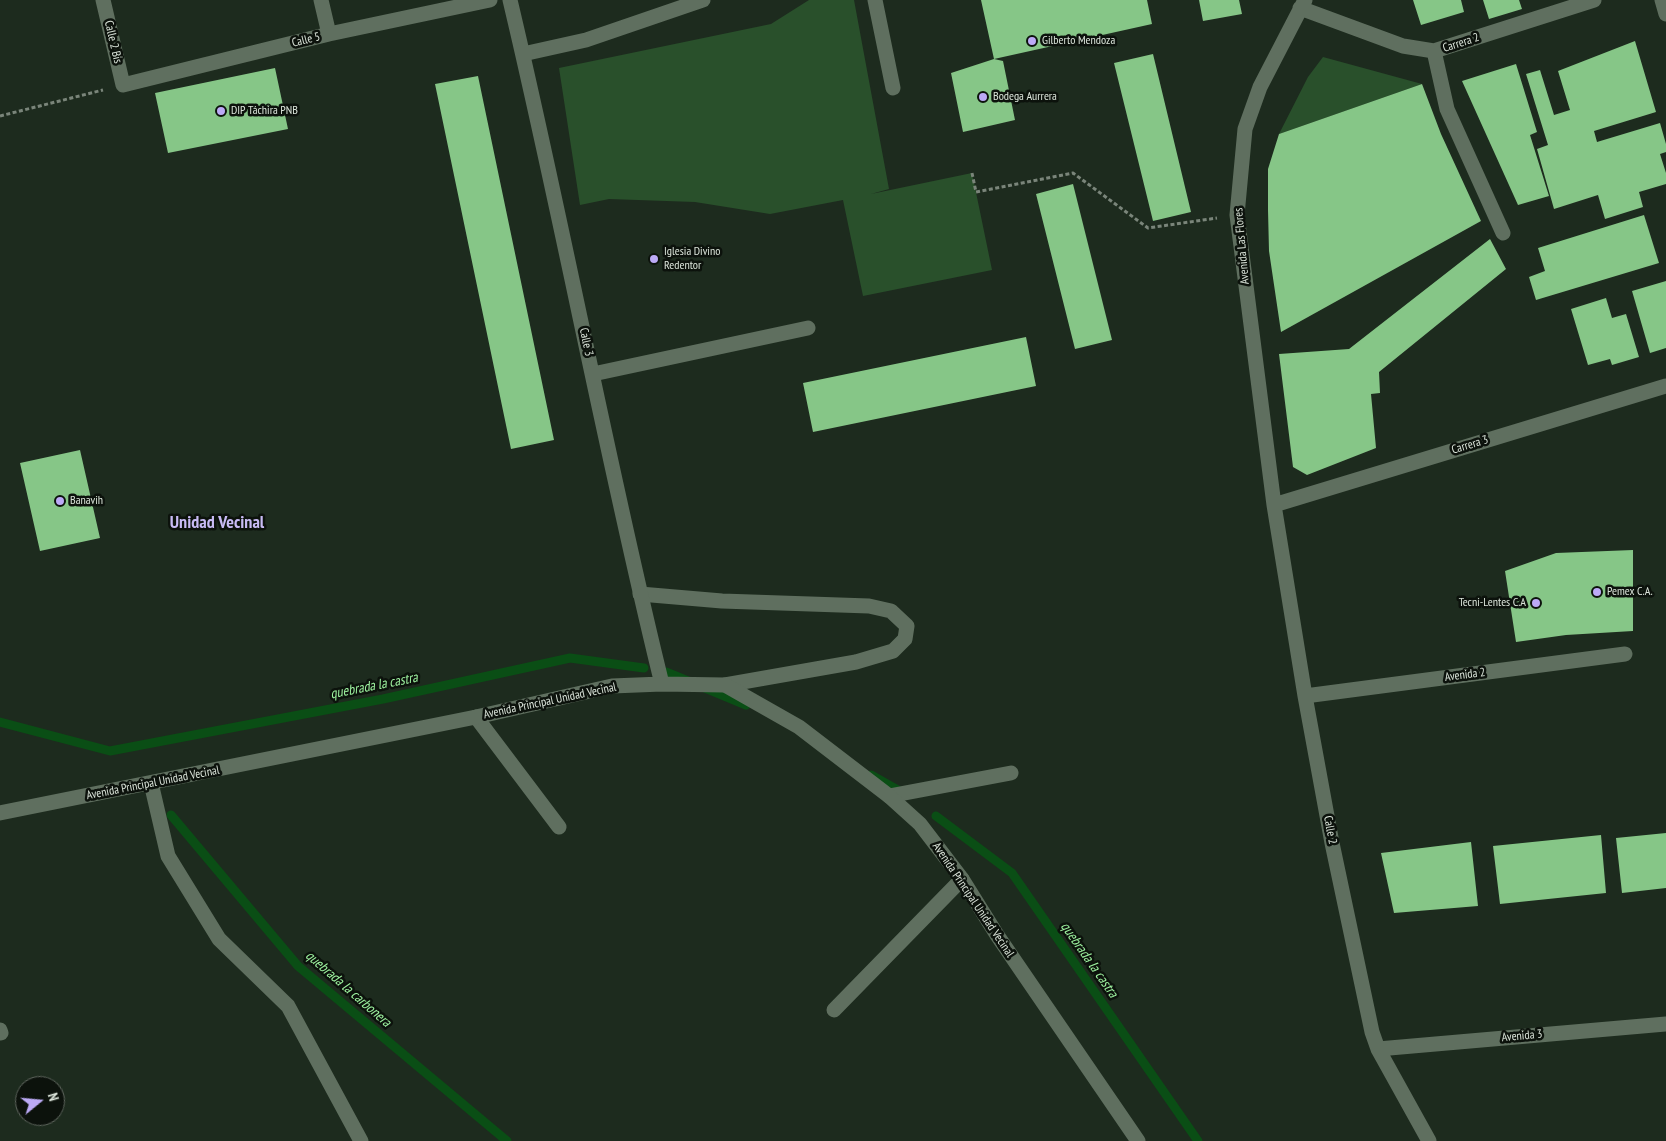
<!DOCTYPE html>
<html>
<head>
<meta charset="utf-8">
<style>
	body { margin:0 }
	#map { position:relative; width:1666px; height:1141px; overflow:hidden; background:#1d2b1e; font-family:"PT Sans Narrow",sans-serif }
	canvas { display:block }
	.north { position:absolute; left:15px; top:1076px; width:50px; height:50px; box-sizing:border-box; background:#0c120c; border:1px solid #5f665e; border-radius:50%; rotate:73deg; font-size:14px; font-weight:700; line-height:20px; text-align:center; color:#dbe4da }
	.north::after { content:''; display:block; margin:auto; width:18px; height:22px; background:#bcaaf6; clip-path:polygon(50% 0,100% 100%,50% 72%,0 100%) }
</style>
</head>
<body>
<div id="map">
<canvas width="1666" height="1141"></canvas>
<div class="north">N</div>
</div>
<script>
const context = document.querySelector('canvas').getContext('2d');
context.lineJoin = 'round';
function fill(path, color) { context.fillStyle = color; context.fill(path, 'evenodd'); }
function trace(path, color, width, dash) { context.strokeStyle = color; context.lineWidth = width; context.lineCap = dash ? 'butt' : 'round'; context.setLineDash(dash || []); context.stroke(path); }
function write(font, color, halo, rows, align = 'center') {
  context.font = font + ' "PT Sans Narrow",sans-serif'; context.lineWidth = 5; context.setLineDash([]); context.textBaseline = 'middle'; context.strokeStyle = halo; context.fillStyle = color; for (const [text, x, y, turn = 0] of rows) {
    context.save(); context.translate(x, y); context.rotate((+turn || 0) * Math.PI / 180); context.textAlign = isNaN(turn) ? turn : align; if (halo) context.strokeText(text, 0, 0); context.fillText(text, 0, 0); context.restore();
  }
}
const green = new Path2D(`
	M809,0H854L889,189L871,194L972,173L992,270L863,296L843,200L770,214L695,202L609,199L580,205L559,68L771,24Z
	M1323,57L1422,84L1279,134L1308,77Z`);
const stream = new Path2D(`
	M666,672L688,681
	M705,688L746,705
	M0,722L110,751L383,699L570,658L644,668
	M871,775L903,793
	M171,815L298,966L507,1141
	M936,816L1012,873L1198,1141`);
const building = new Path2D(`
	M981,0H1147L1152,24L994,59Z
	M1199,0H1239L1242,14L1203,21Z
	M1413,0H1461L1464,12L1421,25Z
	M1483,0H1519L1522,9L1489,19Z
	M1635,41L1656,112L1594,131L1597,142L1660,123L1666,144V152L1660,154L1666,173V184L1639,192L1643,207L1605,219L1598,195L1554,209L1537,149L1548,145L1526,74L1540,70L1554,115L1570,110L1558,71Z
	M1153,54L1191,212L1153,221L1114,63Z
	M994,59L1003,61L1015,120L963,132L951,73Z
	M1516,64L1537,132L1530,135L1549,196L1518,205L1462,81Z
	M275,68L288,129L168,153L155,93Z
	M478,76L554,440L511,449L435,84Z
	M1422,84L1441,134L1481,221L1281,332L1269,251L1268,210V169L1279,134Z
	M1073,184L1112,340L1075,349L1036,194Z
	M1644,215L1659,263L1536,300L1529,277L1545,271L1538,248Z
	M1490,239L1506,269L1379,372L1380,393L1371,394L1376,448L1307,475L1293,467L1279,354L1349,349Z
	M1666,281V348L1650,353L1632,291Z
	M1606,298L1612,318L1626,314L1639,357L1612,365L1610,359L1588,365L1571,309Z
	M1026,337L1036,386L813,432L803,383Z
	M80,450L100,538L40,551L20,463Z
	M1633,550V631L1566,635L1516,642L1505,571L1556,553Z
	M1666,833V888L1622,893L1616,838Z
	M1601,835L1606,893L1500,904L1493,846Z
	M1471,842L1478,906L1394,913L1381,853Z`);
const path = new Path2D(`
	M0,116L103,90
	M972,173L976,192L1073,173L1148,228L1217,218`);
const lane = new Path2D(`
	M640,594L722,601L869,606L891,611L907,626L905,639L893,651L856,662L725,685
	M476,717L559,827
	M151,783L168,856L219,939L288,1006L361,1141
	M889,796L1011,773
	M834,1010L962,879`);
const street = new Path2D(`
	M103,0L123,85L329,34L490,0
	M321,0L329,34
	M510,0C564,227 606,457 662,684
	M875,0L893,88
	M1305,0L1260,87L1245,129L1237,215L1274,505L1305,696L1332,843L1372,1032L1378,1049L1429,1141
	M1662,0L1666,14
	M1300,8L1403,46L1434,51L1594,0
	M1434,51L1447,109L1503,233
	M523,54L586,40L703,0
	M593,374L808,328
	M1274,505L1666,386
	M1305,696L1625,654
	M0,813L476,717L612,686L662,684L725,685L799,727L889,796L920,824L962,879L997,935L1138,1141
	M0,1030L1,1033
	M1378,1049L1666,1024`);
const markers = [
	[1032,41,5,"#bcaaf6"],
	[983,97,5,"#bcaaf6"],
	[221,111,5,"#bcaaf6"],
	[654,259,5,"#bcaaf6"],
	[60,501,5,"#bcaaf6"],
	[1597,592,5,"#bcaaf6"],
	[1536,603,5,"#bcaaf6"]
];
const streetNames = [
	["Calle 5",306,40,-14],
	["Calle 2 Bis",113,42,77],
	["Carrera 2",1461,43,-18],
	["Avenida Las Flores",1242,246,-95],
	["Calle 3",586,342,78],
	["Carrera 3",1470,445,-17],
	["Avenida 2",1465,675,-7],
	["Avenida Principal Unidad Vecinal",550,701,-12],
	["Avenida Principal Unidad Vecinal",153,783,-11],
	["Calle 2",1330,830,79],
	["Avenida Principal Unidad Vecinal",973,900,56],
	["Avenida 3",1522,1036,-5]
];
const poiNames = [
	["Gilberto Mendoza",1042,41],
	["Bodega Aurrera",993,97],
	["DIP Táchira PNB",231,111],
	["Iglesia Divino",664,252],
	["Redentor",664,266],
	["Banavih",70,501],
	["Pemex C.A.",1607,592],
	["Tecni-Lentes C.A",1526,603,"right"]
];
const waterNames = [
	["quebrada la castra",374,686,-11],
	["quebrada la castra",1089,960,55],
	["quebrada la carbonera",348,989,41]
];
const districtNames = [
	["Unidad Vecinal",217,523]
];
fill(green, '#29502b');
trace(stream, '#0a4e15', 9);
fill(building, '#86c687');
trace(path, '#7a857a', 3, [4, 2.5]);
trace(lane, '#5f6f5f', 15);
trace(street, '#5f6f5f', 15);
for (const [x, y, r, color] of markers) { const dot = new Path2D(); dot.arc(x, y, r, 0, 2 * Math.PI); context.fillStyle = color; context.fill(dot); trace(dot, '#0c120c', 2); }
write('12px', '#dbe4da', '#0c120c', streetNames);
write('12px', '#dbe4da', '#0c120c', poiNames, 'left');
write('italic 14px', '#9ef3a0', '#0c120c', waterNames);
write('bold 18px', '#c8bbf4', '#0c120c', districtNames);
</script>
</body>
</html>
